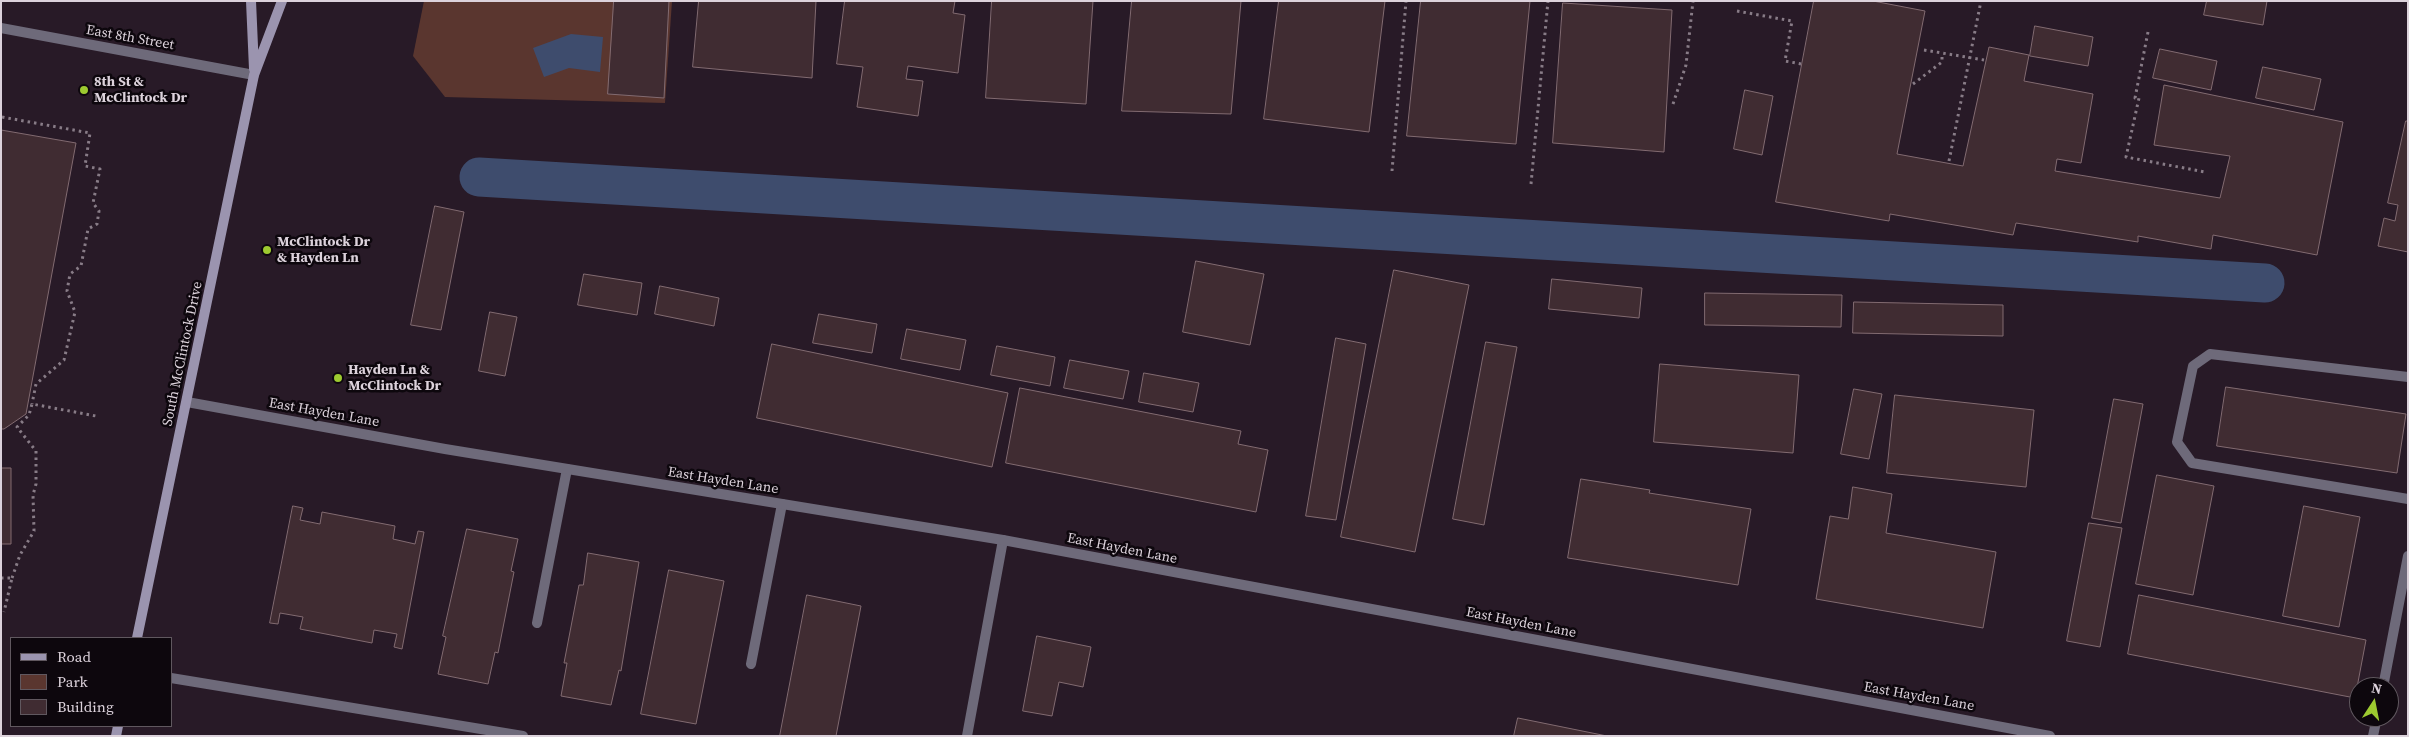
<!DOCTYPE html>
<html>
<head>
<meta charset="utf-8">
<style>
	body { margin:0 }
	#map { position:relative; width:2409px; height:737px; overflow:hidden; background:#281a27; font-family:"Source Serif 4",serif }
	canvas { display:block }
	.frame { position:absolute; inset:0; border:2px solid #dcd2db; pointer-events:none }
	.legend { position:absolute; left:10px; top:637px; width:162px; height:90px; box-sizing:border-box; background:#0d070d; border:1px solid #60585f; margin:0; padding:6px 9px; list-style:none; font-size:15px; color:#dcd2db }
	.legend li { display:flex; align-items:center; gap:10px; height:25px }
	.legend b { width:25px; border:1px solid #60585f }
	.north { position:absolute; left:2349px; top:677px; width:50px; height:50px; box-sizing:border-box; background:#0d070d; border:1px solid #60585f; border-radius:50%; rotate:11deg; font-size:14px; font-weight:700; line-height:20px; text-align:center; color:#dcd2db }
	.north::after { content:''; display:block; margin:auto; width:18px; height:22px; background:#9dca30; clip-path:polygon(50% 0,100% 100%,50% 72%,0 100%) }
</style>
</head>
<body>
<div id="map">
<canvas width="2409" height="737"></canvas>
<div class="frame"></div>
<ul class="legend">
<li><b style="height:6px;background:#9b94af"></b>Road</li>
<li><b style="height:14px;background:#5a362f"></b>Park</li>
<li><b style="height:14px;background:#402c32"></b>Building</li>
</ul>
<div class="north">N</div>
</div>
<script>
const context = document.querySelector('canvas').getContext('2d');
context.lineJoin = 'round';
function fill(path, color) { context.fillStyle = color; context.fill(path, 'evenodd'); }
function trace(path, color, width, dash) { context.strokeStyle = color; context.lineWidth = width; context.lineCap = dash ? 'butt' : 'round'; context.setLineDash(dash || []); context.stroke(path); }
function write(font, color, halo, rows, align = 'center') {
  context.font = font + ' "Source Serif 4",serif'; context.lineWidth = 5; context.setLineDash([]); context.textBaseline = 'middle'; context.strokeStyle = halo; context.fillStyle = color; for (const [text, x, y, turn = 0] of rows) {
    context.save(); context.translate(x, y); context.rotate((+turn || 0) * Math.PI / 180); context.textAlign = isNaN(turn) ? turn : align; if (halo) context.strokeText(text, 0, 0); context.fillText(text, 0, 0); context.restore();
  }
}
const green = new Path2D(`
	M424,1H672L665,103L445,97L413,56Z`);
const water = new Path2D(`
	M571,34L603,37L600,72L569,68L544,77L533,48Z`);
const canal = new Path2D(`
	M479,177L2265,283`);
const building = new Path2D(`
	M614,1H669L664,98L608,94Z
	M699,1H816L812,78L693,67Z
	M845,1H955L953,13L965,15L958,73L908,66L906,79L923,81L918,116L857,107L863,67L837,64Z
	M992,1H1093L1086,104L986,98Z
	M1132,1H1241L1231,114L1122,111Z
	M1279,1H1385L1369,132L1264,119Z
	M1421,1H1530L1516,144L1407,136Z
	M1814,1H1873L1925,11L1897,154L1963,166L1989,47L2029,55L2024,81L2093,94L2081,163L2057,159L2055,171L2220,198L2230,156L2154,145L2164,85L2343,122L2317,255L2213,235L2211,249L2138,236V242L2016,223L2013,235L1890,214L1889,221L1776,202Z
	M2207,1H2267L2263,25L2204,15Z
	M1563,3L1672,10L1664,152L1553,143Z
	M2035,26L2093,37L2088,66L2030,56Z
	M2160,49L2217,61L2211,90L2153,78Z
	M2263,67L2321,79L2314,110L2256,98Z
	M1745,90L1773,96L1762,155L1734,149Z
	M2406,121H2408V252L2378,246L2384,218L2395,221L2398,205L2388,203Z
	M1,130L76,143L26,414L4,429H1Z
	M435,206L464,212L441,330L411,325Z
	M1196,261L1264,274L1250,345L1183,332Z
	M1394,270L1469,285L1415,552L1341,537Z
	M584,274L642,283L637,315L578,305Z
	M1552,279L1642,288L1639,318L1549,309Z
	M660,286L719,298L714,326L655,314Z
	M1705,293L1842,295L1841,327L1705,325Z
	M1854,302L2003,305V336L1853,333Z
	M490,312L517,317L505,376L479,371Z
	M819,314L877,324L872,353L813,343Z
	M907,329L966,340L960,370L901,359Z
	M1336,338L1366,344L1336,520L1306,516Z
	M1486,342L1517,347L1484,525L1453,519Z
	M772,344L1008,393L992,467L757,418Z
	M997,346L1055,357L1050,386L991,375Z
	M1070,360L1129,371L1123,399L1064,388Z
	M1660,364L1799,375L1793,453L1654,442Z
	M1144,373L1199,383L1193,412L1139,402Z
	M2226,387L2406,414L2397,473L2217,446Z
	M1020,388L1241,431L1238,444L1268,450L1256,512L1006,463Z
	M1854,389L1882,394L1869,459L1841,454Z
	M1895,395L2034,410L2026,487L1887,473Z
	M2114,399L2143,404L2121,523L2092,518Z
	M1,468H11V544H1Z
	M2157,475L2214,486L2193,595L2136,584Z
	M1581,479L1650,490L1649,493L1751,509L1738,585L1568,558Z
	M1853,487L1892,494L1886,533L1996,552L1983,628L1816,599L1830,516L1848,519Z
	M293,506L303,508L300,520L320,524L322,512L395,526L393,539L415,544L418,531L424,532L402,649L394,647L397,634L374,630L372,643L300,629L303,617L280,613L278,624L270,623Z
	M2304,506L2360,517L2339,627L2283,616Z
	M2089,523L2122,528L2100,647L2067,641Z
	M467,529L518,539L511,571L514,572L498,653L495,652L488,684L438,674L446,637L443,636Z
	M588,553L639,562L621,671L619,670L611,705L561,696L567,663H564L579,585H583Z
	M669,570L724,581L696,724L641,714Z
	M807,595L861,606L836,736H780Z
	M2139,595L2366,640L2355,698L2128,654Z
	M1037,636L1091,647L1083,687L1059,682L1052,716L1023,711Z
	M1518,718L1607,736H1514Z`);
const path = new Path2D(`
	M1737,11L1792,21L1785,61L1801,64
	M2148,32L2135,98H2139L2126,157L2205,172
	M1924,50L1984,60
	M1913,84L1942,62V53
	M1673,104L1686,65L1693,1
	M2,117L90,133L85,166L100,169L93,203L99,211L97,224L88,229L81,266L70,274L67,291L75,312L64,360L36,384L32,404
	M1949,161L1981,1
	M1392,171L1406,1
	M1531,184L1548,1
	M1,578H12L4,612
	M12,578L20,555L34,531L33,495L36,484V451L17,427L29,415L32,404L96,416`);
const service = new Path2D(`
	M2408,377L2210,354L2193,366L2177,442L2192,463L2408,499
	M537,623L567,469
	M751,664L782,504
	M171,678L523,736
	M2383,687L2408,556
	M967,736L1003,540
	M2373,736L2377,717`);
const minor = new Path2D(`
	M187,402L445,449L1003,540L2050,736`);
const tertiary = new Path2D(`
	M1,28L254,75`);
const secondary = new Path2D(`
	M251,1L254,69
	M137,638L254,75L282,1
	M116,736L118,726`);
const markers = [
	[84,90,5,"#9dca30"],
	[267,250,5,"#9dca30"],
	[338,378,5,"#9dca30"]
];
const streetNames = [
	["East 8th Street",130,38,10],
	["South McClintock Drive",183,354,-78],
	["East Hayden Lane",324,413,10],
	["East Hayden Lane",723,481,9],
	["East Hayden Lane",1122,549,11],
	["East Hayden Lane",1521,623,11],
	["East Hayden Lane",1919,697,10]
];
const poiNames = [
	["8th St &",94,82],
	["McClintock Dr",94,98],
	["McClintock Dr",277,242],
	["& Hayden Ln",277,258],
	["Hayden Ln &",348,370],
	["McClintock Dr",348,386]
];
fill(green, '#5a362f');
fill(water, '#3e4c6d');
trace(canal, '#3e4c6d', 39);
fill(building, '#402c32');
trace(building, '#826b71', 1);
trace(path, '#887c87', 3, [2.5, 4]);
trace(service, '#6e6a7a', 10);
trace(minor, '#6e6a7a', 10);
trace(tertiary, '#6e6a7a', 10);
trace(secondary, '#9b94af', 10);
for (const [x, y, r, color] of markers) { const dot = new Path2D(); dot.arc(x, y, r, 0, 2 * Math.PI); context.fillStyle = color; context.fill(dot); trace(dot, '#0d070d', 2); }
write('14px', '#dcd2db', '#0d070d', streetNames);
write('bold 14px', '#dcd2db', '#0d070d', poiNames, 'left');
</script>
</body>
</html>
